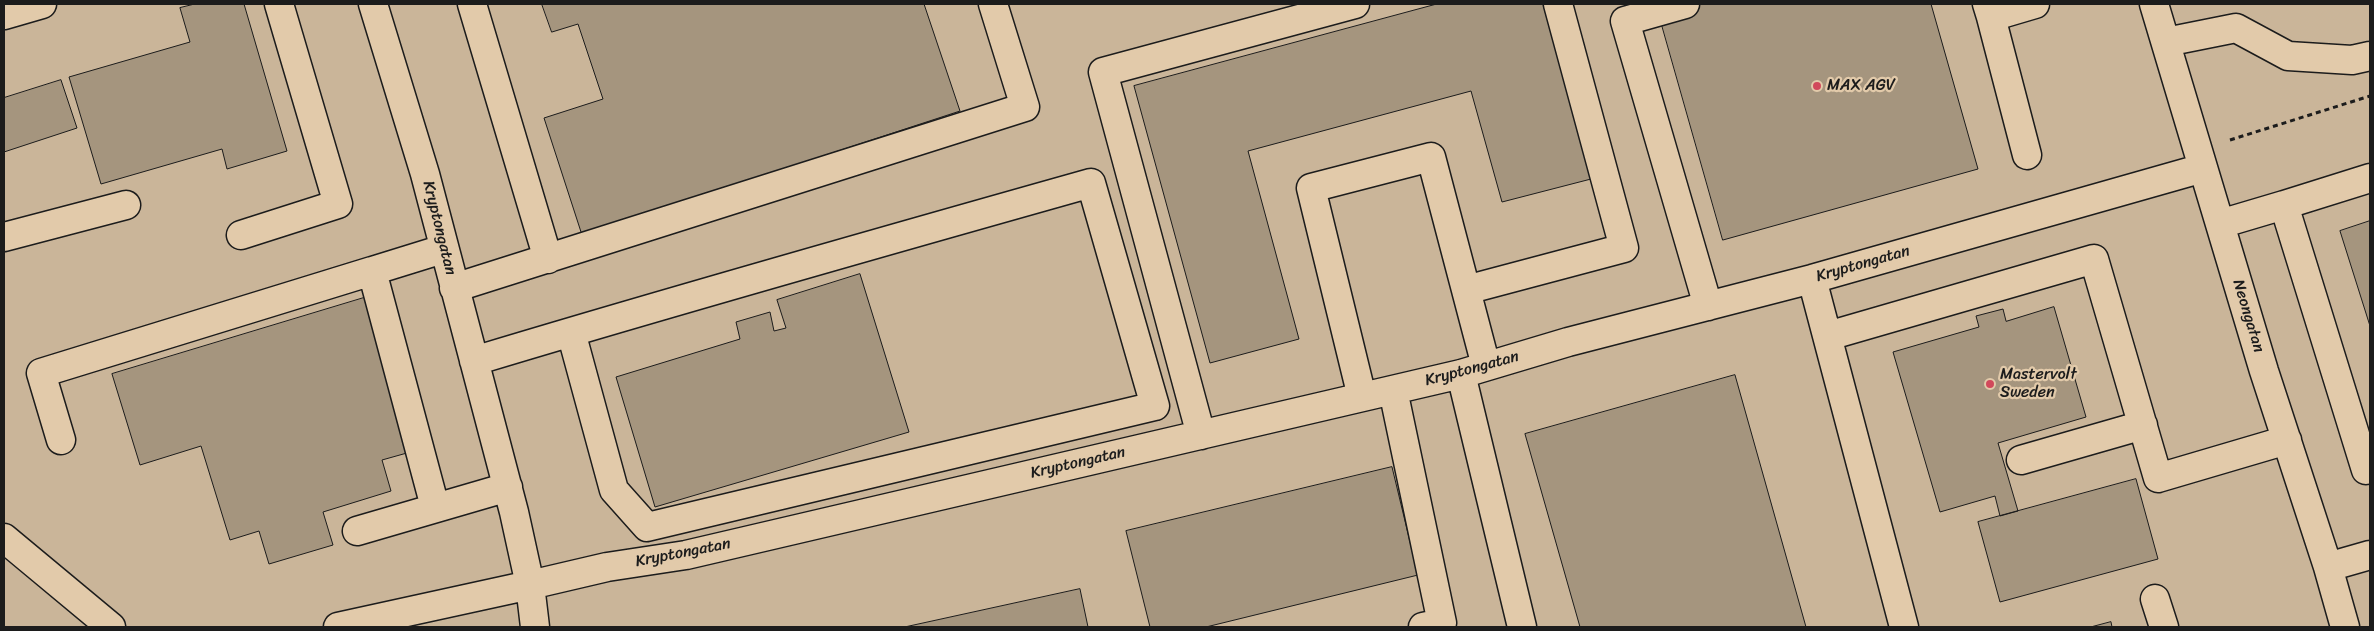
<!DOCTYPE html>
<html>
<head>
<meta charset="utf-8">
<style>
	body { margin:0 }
	#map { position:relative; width:2374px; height:631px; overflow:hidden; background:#dac3a4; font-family:Sriracha,sans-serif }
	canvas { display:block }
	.frame { position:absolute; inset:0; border:5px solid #1c1c1c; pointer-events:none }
</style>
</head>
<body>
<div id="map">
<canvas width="2374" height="631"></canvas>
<div class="frame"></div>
</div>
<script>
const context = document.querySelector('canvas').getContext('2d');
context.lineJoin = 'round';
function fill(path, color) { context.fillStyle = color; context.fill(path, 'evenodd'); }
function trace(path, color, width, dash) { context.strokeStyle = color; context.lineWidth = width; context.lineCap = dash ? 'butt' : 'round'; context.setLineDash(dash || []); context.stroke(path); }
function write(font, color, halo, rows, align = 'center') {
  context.font = font + ' Sriracha,sans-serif'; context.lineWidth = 4.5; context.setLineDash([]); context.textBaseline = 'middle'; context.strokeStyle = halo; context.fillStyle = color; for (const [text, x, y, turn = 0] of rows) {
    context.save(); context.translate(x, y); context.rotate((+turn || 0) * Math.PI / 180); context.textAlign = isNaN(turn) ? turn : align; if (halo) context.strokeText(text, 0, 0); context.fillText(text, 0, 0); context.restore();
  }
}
const built = new Path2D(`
	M4,4H2370V627H4Z`);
const building = new Path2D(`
	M195,4H244L287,151L227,169L222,149L101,184L69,77L190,42L180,8Z
	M542,4H924L960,111L582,235L544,118L603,99L578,24L552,32Z
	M1437,4H1543L1591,179L1502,202L1471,91L1248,151L1299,339L1210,363L1134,86Z
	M1656,4H1931L1978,169L1723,240Z
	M61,80L77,128L4,152V98Z
	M2370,221V326L2340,231Z
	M860,274L909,432L655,507L616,377L740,339L736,322L770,312L774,331L786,328L777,300Z
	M367,297L414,451L382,460L391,491L323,512L333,545L269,564L259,531L230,540L201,446L140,465L112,374Z
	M2054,307L2086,417L1998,443L2018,511L2000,516L1995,496L1940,512L1893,352L1979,327L1976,316L2003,309L2006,321Z
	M1735,375L1806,627H1580L1525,434Z
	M1392,467L1418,575L1206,627H1150L1126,531Z
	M2136,479L2158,559L2000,602L1978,522Z
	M1080,589L1088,627H905Z
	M2111,622L2112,627H2091Z`);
const path = new Path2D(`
	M2230,140L2370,96`);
const minor = new Path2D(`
	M373,4L425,174L514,512L530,585L607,567L686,555L1461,374L1568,342L1812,279L2203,168
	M472,4L548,259
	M1685,4L1625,21L1708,306
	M1987,4L1991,17L2035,4
	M2154,4L2264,371L2328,567L2345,627
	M4,15L42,4
	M1991,17L2027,155
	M2166,42L2236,28L2288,56L2352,60L2370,56
	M2284,205L2370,178
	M2220,224L2284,205L2366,470L2370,469
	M241,235L338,204L279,4
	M4,237L126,205
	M1812,279L1904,627
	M454,288L1025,107L993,4
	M1466,290L1624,248L1558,4
	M1828,336L2094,259L2158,478L2287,440
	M474,361C679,299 885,241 1091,183L1155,406L647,527L614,490L571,332
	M1461,374L1522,627
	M1393,390L1442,623L1423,627
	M1362,397L1311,188L1431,157L1486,366
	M1201,435L1103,72L1355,4
	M61,440L41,373L372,271
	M2021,460L2143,425
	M435,507L372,271L443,249
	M357,531L508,487
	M4,538L111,627
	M2328,567L2370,555
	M2155,599L2164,627
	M338,627L530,585L535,627`);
const markers = [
	[1817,86,5,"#d1495b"],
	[1990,384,5,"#d1495b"]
];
const poiNames = [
	["MAX AGV",1827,86],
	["Mastervolt",2000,375],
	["Sweden",2000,393]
];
const streetNames = [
	["Kryptongatan",439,228,76],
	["Kryptongatan",1863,264,-16],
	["Neongatan",2248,316,73],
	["Kryptongatan",1472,369,-15],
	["Kryptongatan",1078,463,-13],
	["Kryptongatan",683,553,-11]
];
fill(built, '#cab599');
fill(building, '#a5957e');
trace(building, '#1c1c1c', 1);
trace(minor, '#1c1c1c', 31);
trace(path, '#1c1c1c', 3, [5, 4]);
trace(minor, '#e2caaa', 28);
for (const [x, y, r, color] of markers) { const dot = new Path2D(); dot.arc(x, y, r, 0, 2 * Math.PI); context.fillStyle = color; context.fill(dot); trace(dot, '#e2caaa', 2); }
write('16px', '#1c1c1c', '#e2caaa', poiNames, 'left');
write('16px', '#1c1c1c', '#e2caaa', streetNames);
</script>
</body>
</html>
